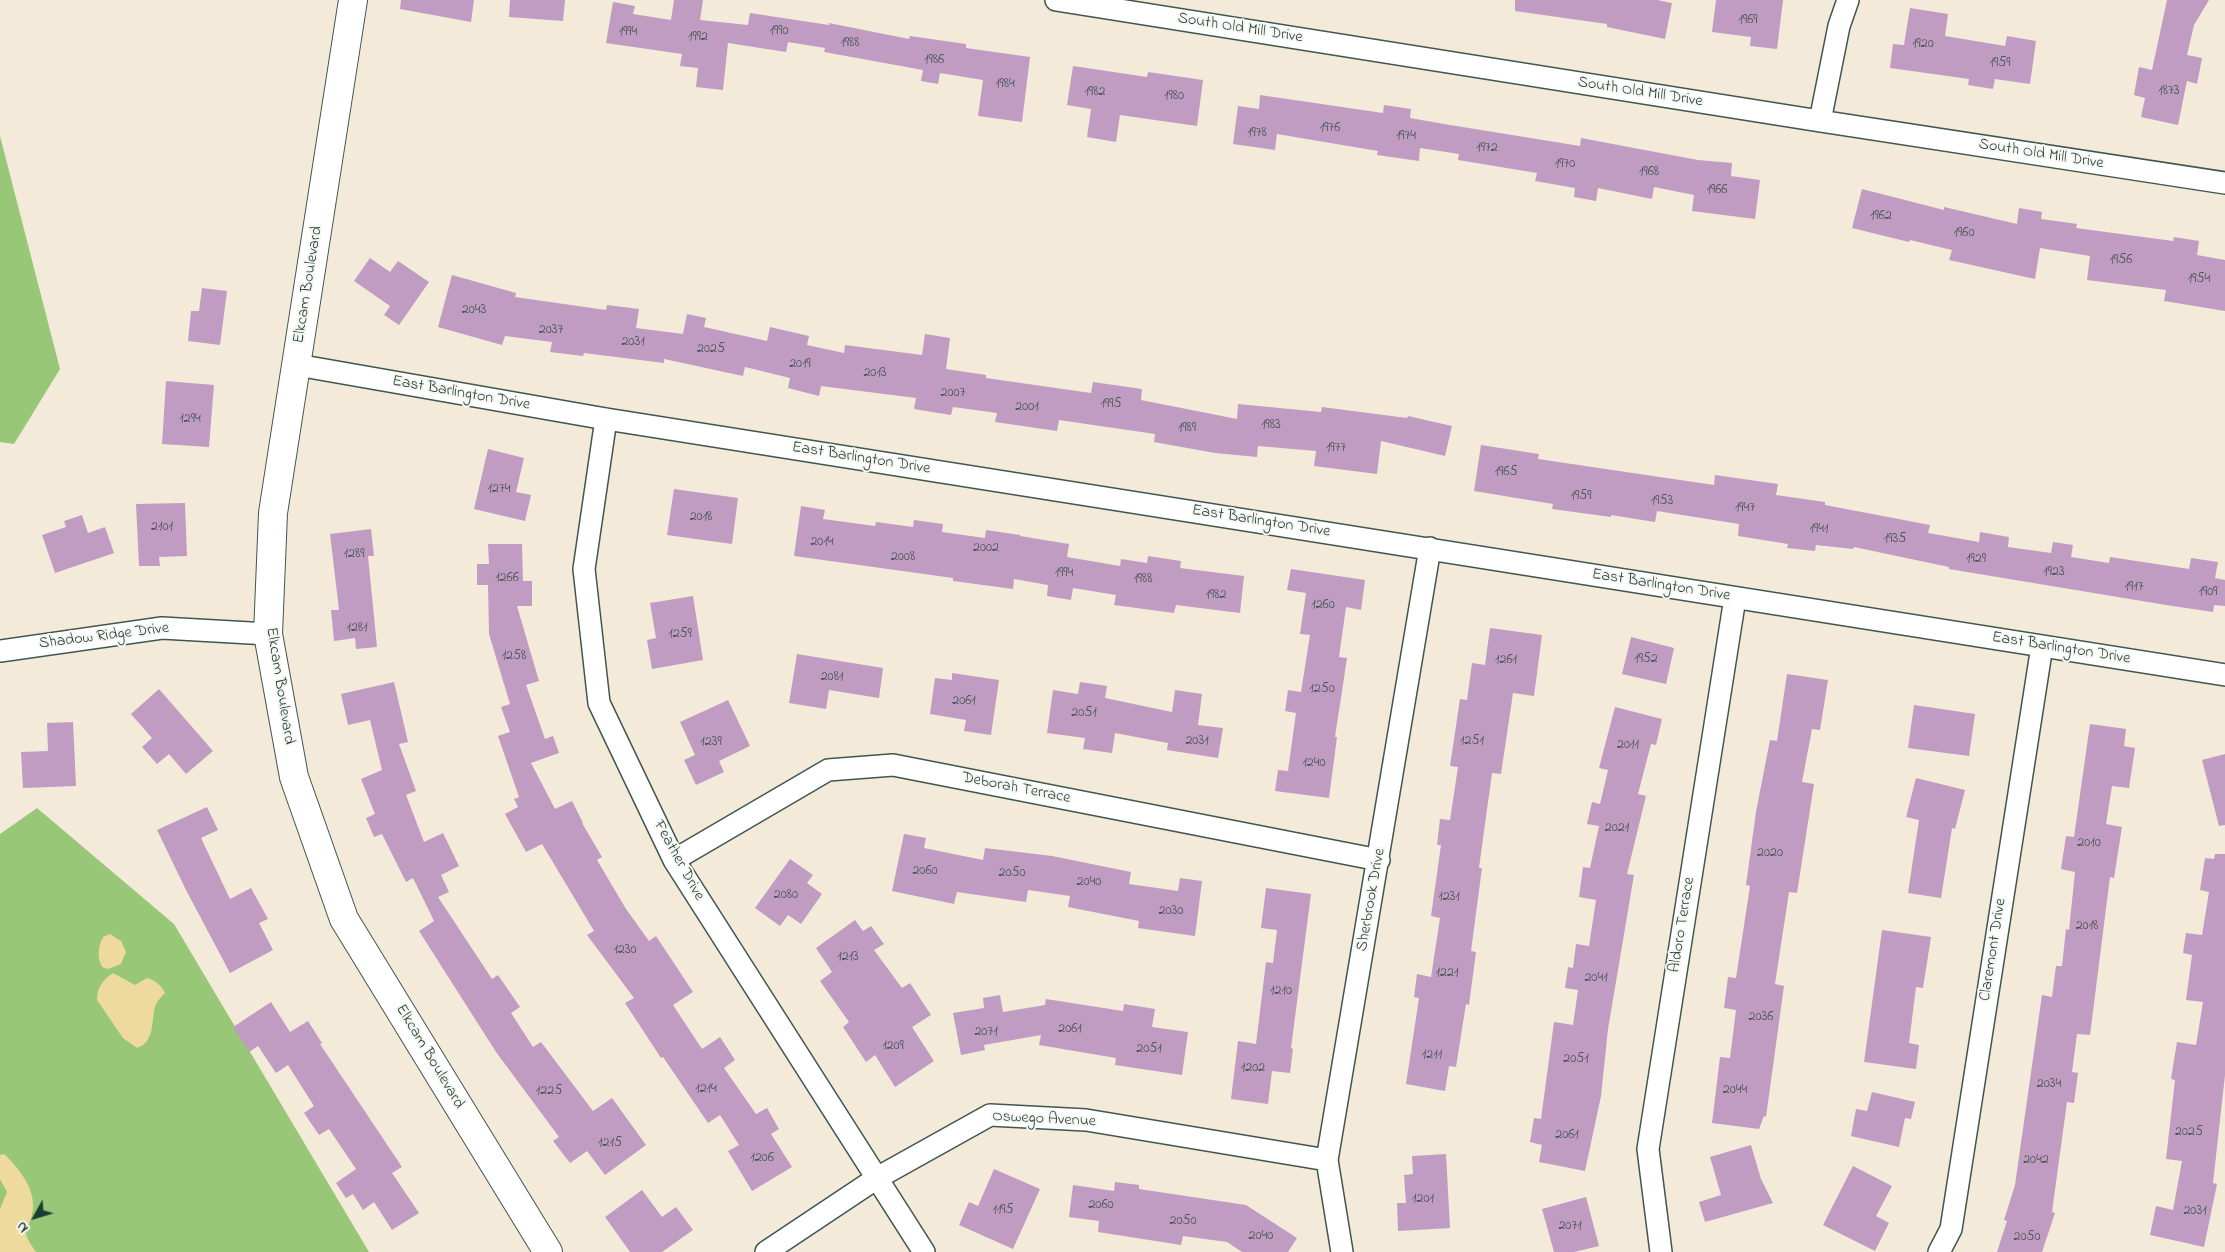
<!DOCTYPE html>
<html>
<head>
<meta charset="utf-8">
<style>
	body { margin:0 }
	#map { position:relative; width:2225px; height:1252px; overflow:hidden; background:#f4eada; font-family:"Indie Flower",sans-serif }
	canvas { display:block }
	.north { position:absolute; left:10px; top:1192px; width:50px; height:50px; -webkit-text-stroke:4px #f6f6f2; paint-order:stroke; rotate:231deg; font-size:14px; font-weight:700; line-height:20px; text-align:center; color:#1f3d34 }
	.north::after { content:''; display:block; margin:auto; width:18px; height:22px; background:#1f3d34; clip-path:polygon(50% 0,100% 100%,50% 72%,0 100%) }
</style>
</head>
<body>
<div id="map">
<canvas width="2225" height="1252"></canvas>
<div class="north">N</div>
</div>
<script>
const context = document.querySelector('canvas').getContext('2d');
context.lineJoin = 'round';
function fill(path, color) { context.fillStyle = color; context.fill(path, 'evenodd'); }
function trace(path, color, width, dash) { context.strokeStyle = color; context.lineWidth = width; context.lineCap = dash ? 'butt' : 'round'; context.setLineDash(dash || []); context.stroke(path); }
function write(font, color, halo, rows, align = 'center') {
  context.font = font + ' "Indie Flower",sans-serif'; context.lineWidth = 4; context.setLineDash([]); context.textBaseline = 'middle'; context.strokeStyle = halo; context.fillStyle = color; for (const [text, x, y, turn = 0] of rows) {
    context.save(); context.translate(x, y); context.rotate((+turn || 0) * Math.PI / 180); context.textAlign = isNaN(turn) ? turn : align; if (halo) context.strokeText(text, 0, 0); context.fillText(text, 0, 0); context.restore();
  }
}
const green = new Path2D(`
	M0,136L60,369L14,444L0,442Z
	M37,808L174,924L369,1252H0V834Z`);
const sand = new Path2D(`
	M110,934L121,941L126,952L121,964L108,969L102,967C97,958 98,946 103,937Z
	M113,973L135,985L147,978C155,980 162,986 165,993C161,997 157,1001 155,1007C151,1022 155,1042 137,1048L123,1038L97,1000C97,987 103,980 113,973Z
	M4,1154C18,1167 35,1188 33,1209C30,1233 17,1225 36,1252H0V1209L7,1192L0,1179V1155Z`);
const building = new Path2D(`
	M401,0H474L471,22L400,9Z
	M510,0H565L563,21L509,17Z
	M674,0H703L700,20L748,25L750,13L829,25V23L909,39L910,36L966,44V48L1030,57L1022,122L978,116L983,80L940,73L938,84L921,81L923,70L824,52L825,48L788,42L786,52L728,43L723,90L696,87L698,68L680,66L682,54L606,43L613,2L635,6L633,14L671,20Z
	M1515,0H1657L1672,3L1665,39L1607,27V24L1515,11Z
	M1716,0H1783L1777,49L1750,46L1751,37L1712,32Z
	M2167,0H2209L2194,25L2187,55L2202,58L2197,84L2187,81L2178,125L2141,117L2145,98L2134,95L2139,67L2152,70Z
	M1910,8L1948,14L1945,36L2005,46L2007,36L2036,41L2030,84L1995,79L1993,89L1968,85L1969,79L1890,68L1893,44L1904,45Z
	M1073,66L1147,77L1148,72L1203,80L1197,126L1120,115L1116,142L1087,137L1091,109L1067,105Z
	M1260,95L1383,113L1384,105L1411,109L1410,118L1444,124L1580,146L1581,138L1698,160L1732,163L1731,176L1760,180L1755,219L1692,211L1694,195L1654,187L1652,199L1598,188L1596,201L1574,197L1575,188L1535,181L1537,173L1458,160L1459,154L1420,148L1419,161L1377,155L1378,151L1277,134L1275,150L1233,144L1238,106L1259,109Z
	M1862,189L1944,210V207L2017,224L2019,208L2042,212L2041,219L2077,224L2076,228L2173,241L2174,237L2199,241L2197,255L2225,260V311L2164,301L2166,290L2087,280L2090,256L2040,248L2035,279L1949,260L1952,250L1910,240L1909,242L1852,228Z
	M370,258L390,272L398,261L429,282L399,325L384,315L390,306L354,281Z
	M452,275L516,293L515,297L606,310L607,305L639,309L636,328L683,334L687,314L706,318L704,327L767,341L770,327L809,336L807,345L844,353L845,345L922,355L925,334L950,338L946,369L986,375V378L1091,393L1093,382L1142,389L1141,400L1237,419L1238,404L1321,412L1322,407L1407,418L1408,416L1452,426L1445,456L1381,441L1377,474L1314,466L1316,451L1258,446L1257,457L1215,453L1154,442L1155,434L1059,420L1057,431L995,422L997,413L953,407L951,415L914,409L916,398L821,386L819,396L788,388L790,378L745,367L743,376L664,359V363L584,353L583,356L550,352L552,342L505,336L502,345L438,327Z
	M202,288L227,291L220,345L188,341L191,311H199Z
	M166,381L214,385L209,447L162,444Z
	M1481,445L1539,454L1538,459L1714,485L1715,475L1778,484L1776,495L1825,502V505L1930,525L1928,533L1979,542L1980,532L2009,537L2008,547L2051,553L2053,542L2073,545L2071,557L2109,563L2110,557L2189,569L2191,558L2218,562L2215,578L2225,580V606L2214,605L2213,612L2166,605L1949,569V567L1854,547L1853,549L1816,545L1815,551L1787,548L1788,544L1738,536L1739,524L1657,511L1655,522L1611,515V517L1552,509L1553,504L1474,491Z
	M488,449L524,458L516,492L531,495L525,521L474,509Z
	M674,489L738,498L732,544L667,535Z
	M185,503L187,556L159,557L160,566H139L136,504Z
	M801,506L825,510L823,519L875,526L876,522L913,527L914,520L943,524L942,532L985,538L986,530L1020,535V536L1069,544L1067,557L1120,566L1121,559L1147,563L1148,556L1181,561L1180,568L1244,576L1240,613L1176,605L1174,613L1114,605L1116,595L1073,588L1071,600L1047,596L1048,585L1014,579L1013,589L953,581V578L794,556Z
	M82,515L88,533L105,527L114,553L55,573L42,535L66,527L64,521Z
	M371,529L374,556H368L377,647L356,649L355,638L334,641L331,610H339L330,534Z
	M488,544H522L523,581H532V606H517L539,681L526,685L545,739L553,736L559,753L531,763L555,809L572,801L583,823H582L602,857L597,860L626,909L649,941L656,936L693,992L673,1005L702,1049L720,1037L735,1060L724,1068L756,1114L767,1108L779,1129L771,1134L792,1167L752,1191L728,1151L739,1145L720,1115L708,1123L663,1057L661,1058L625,1003L634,998L587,935L594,931L542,844L526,852L505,814L518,807L514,799L519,797L498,736L510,732L501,707L510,704L489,634L488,585H477V564H489Z
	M1291,569L1365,580L1361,610L1346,607L1339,657L1347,658L1335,737H1337L1329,798L1275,791L1278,770L1288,771L1296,713L1285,711L1288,690L1301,692L1310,635L1300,634L1306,593L1287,590Z
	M693,596L703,660L652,669L647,640L656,638L650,603Z
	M1490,628L1542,635L1534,696L1513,693L1501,774L1492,773L1479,868H1482L1471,951L1476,952L1469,1005L1466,1004L1456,1067L1449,1066L1445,1091L1406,1084L1419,998L1414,997L1417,974L1431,977L1440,918L1431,916L1441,845H1437L1440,819L1450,820L1458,767L1450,766L1460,699L1467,700L1472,663L1485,665Z
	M1631,637L1674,648L1666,684L1622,674Z
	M797,654L883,668L879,698L829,690L826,709L789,703Z
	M952,673L999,680L991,735L964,731L966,720L930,714L935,678L952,680Z
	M1787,674L1828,680L1820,730L1812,729L1802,782L1814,784L1797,893L1789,892L1775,984L1784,986L1766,1117L1764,1116L1759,1129L1712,1123L1720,1057L1730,1058L1736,1010L1724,1008L1728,977L1736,978L1750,886L1746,885L1756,812L1770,740L1777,741Z
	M394,682L408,742L399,744L416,791L406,795L424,842L443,833L459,866L441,875L449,892L438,897L492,979L498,975L520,1007L511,1013L533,1047L541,1042L593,1111L612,1098L646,1145L605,1175L587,1151L570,1163L553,1141L559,1137L496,1052L419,931L434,921L413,878L406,882L382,834L374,837L366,818L375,814L361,779L382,770L370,720L348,725L341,694Z
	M1080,682L1107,686L1105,698L1172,712L1175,690L1202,694L1198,725L1223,728L1218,758L1167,750L1168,743L1115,733L1112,753L1083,749L1085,738L1047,733L1053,690L1078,694Z
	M159,689L213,751L186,774L169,754L157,764L142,747L152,738L131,714Z
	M728,700L750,746L719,761L724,772L696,785L684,760L695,755L680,722Z
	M1914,705L1975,714L1969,756L1908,748Z
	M1615,707L1662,719L1656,745L1651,744L1638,794L1646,796L1627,874L1634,875L1608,1029L1601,1096L1585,1171L1539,1162L1542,1145L1530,1142L1534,1118L1541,1119L1554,1022L1573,1025L1578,990L1565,988L1568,967L1573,968L1576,944L1589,946L1596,900L1579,897L1583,867L1590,868L1599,826L1587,824L1592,802L1600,804L1608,770L1599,768Z
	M73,722L76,786L23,788L21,752L48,751L47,723Z
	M2090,724L2126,729L2124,746L2135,748L2129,788L2112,786L2106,824L2122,827L2114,878L2110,877L2090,1035L2077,1034L2072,1072L2078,1073L2074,1103L2067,1102L2052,1212L2055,1213L2042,1252H1997L2007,1221L2004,1220L2015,1185L2042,995L2052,997L2056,966H2062L2066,929L2069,930L2075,872L2061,869L2066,836L2074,837Z
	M2225,754V825L2219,826L2202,760Z
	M1916,778L1965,790L1955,829L1952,828L1941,898L1908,893L1919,820L1906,817Z
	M207,807L218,830L201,838L230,899L251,888L268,919L259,923L273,950L230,973L186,890L157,830Z
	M904,834L926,838L924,848L983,860L985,848L1052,856L1131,872L1129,884L1178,891L1180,878L1202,881L1195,936L1138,928L1139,921L1068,907L1070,896L1028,890L1026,902L957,892L954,904L892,891Z
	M2215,854H2225V1075L2213,1183L2217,1184L2204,1247L2150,1235L2156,1206L2173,1210L2182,1161L2166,1159L2175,1080L2171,1079L2177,1042L2196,1045L2203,1002L2186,1000L2192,955L2183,953L2186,933L2202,935L2209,892L2200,890L2205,858L2214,859Z
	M790,859L813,875L807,883L822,894L801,924L788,915L780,926L755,908Z
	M1266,888L1311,894L1291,1048L1293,1049L1290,1073L1272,1071L1268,1104L1231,1099L1238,1041L1256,1044L1266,962L1273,963L1277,930L1261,928Z
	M855,920L863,931L871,926L884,944L874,950L902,988L910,983L931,1015L912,1027L934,1061L895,1087L875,1055L866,1062L843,1027L849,1022L820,981L832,972L816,948Z
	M1882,930L1931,937L1923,988L1916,987L1909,1043L1919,1045L1916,1069L1864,1062Z
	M1000,995L1003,1012L1045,1005L1046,999L1123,1011L1124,1004L1155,1009L1152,1027L1188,1032L1182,1075L1115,1065L1116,1058L1039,1045L1041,1035L984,1045L985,1050L961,1055L953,1013L984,1008L983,998Z
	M271,1002L290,1032L308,1021L322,1043L320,1044L402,1167L392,1173L419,1213L392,1230L374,1202L363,1210L353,1194L346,1198L336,1183L356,1169L329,1129L319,1135L304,1113L314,1106L288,1065L276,1073L258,1046L249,1052L233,1027Z
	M1872,1092L1915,1102L1911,1119L1905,1118L1899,1147L1851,1136L1856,1109L1867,1111Z
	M1751,1145L1761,1179L1773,1203L1705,1222L1699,1202L1721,1195L1710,1157Z
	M1446,1154L1450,1228L1398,1231L1397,1203H1406L1404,1175L1413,1174L1412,1156Z
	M1853,1166L1892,1186L1876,1216L1889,1223L1875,1251L1823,1225Z
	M994,1169L1040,1189L1013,1249L959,1225L969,1202L978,1206Z
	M1115,1182L1139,1185V1189L1246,1205L1297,1238L1288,1252H1242L1227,1242L1183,1236L1181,1245L1098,1232L1099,1221L1069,1217L1073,1185L1114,1191Z
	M642,1190L662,1217L676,1207L693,1230L662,1252H630L605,1217Z
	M1586,1197L1599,1246L1574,1252H1554L1542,1209Z`);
const minor = new Path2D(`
	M1056,0L1820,121L2225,183
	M1820,121L1839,26L1848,0
	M297,365L606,419L2225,675
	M606,419L584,569L599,703L674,860L924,1252
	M0,651L162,628L268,634
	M674,860L828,770L893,765L1379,860
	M766,1252L877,1178L990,1115L1086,1120L1327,1160
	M1342,1252L1327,1160L1430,548
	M1661,1252L1648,1149L1735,598
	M1939,1252L1951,1229L2042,646`);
const tertiary = new Path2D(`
	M353,0L273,513L268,634L294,777L344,919L548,1252`);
const numberNames = [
	["1969",1748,21],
	["1990",779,32],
	["1994",628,33],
	["1992",698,38],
	["1988",850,44],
	["1920",1923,45],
	["1986",934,61],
	["1959",2000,64],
	["1984",1005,85],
	["1873",2169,92],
	["1982",1095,93],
	["1980",1174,97],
	["1976",1330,129],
	["1978",1257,134],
	["1974",1406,137],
	["1972",1487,149],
	["1970",1565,165],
	["1968",1649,173],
	["1966",1717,191],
	["1962",1881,217],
	["1960",1964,234],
	["1956",2121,261],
	["1954",2199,280],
	["2043",474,311],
	["2037",551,331],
	["2031",633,343],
	["2025",711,350],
	["2019",800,365],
	["2013",875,374],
	["2007",953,394],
	["1995",1111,405],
	["2001",1027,408],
	["1294",190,420],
	["1983",1271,426],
	["1989",1187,429],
	["1977",1336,449],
	["1965",1506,473],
	["1274",499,490],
	["1959",1581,497],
	["1953",1662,502],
	["1947",1745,509],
	["2018",701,518],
	["2101",162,528],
	["1941",1819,530],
	["1935",1895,540],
	["2014",822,543],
	["2002",986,549],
	["1289",354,555],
	["2008",903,558],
	["1929",1976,560],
	["1923",2054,573],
	["1994",1064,574],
	["1266",507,579],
	["1988",1143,580],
	["1917",2134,588],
	["1909",2208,593],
	["1982",1216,596],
	["1260",1323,606],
	["1281",357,629],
	["1259",680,635],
	["1258",514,657],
	["1952",1646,660],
	["1261",1506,661],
	["2081",832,678],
	["1250",1322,690],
	["2061",964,702],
	["2051",1084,714],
	["2031",1197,742],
	["1251",1472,742],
	["1239",711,743],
	["2011",1628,746],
	["1240",1314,764],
	["2021",1617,829],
	["2010",2089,844],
	["2020",1770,854],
	["2060",925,872],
	["2050",1012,874],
	["2040",1089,883],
	["2080",786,896],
	["1231",1449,898],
	["2030",1171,912],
	["2018",2087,927],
	["1230",625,951],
	["1213",848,958],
	["1221",1447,974],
	["2041",1596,979],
	["1210",1281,992],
	["2036",1761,1018],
	["2061",1070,1030],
	["2071",986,1033],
	["1209",893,1047],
	["2051",1149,1050],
	["1211",1432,1056],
	["2051",1576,1060],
	["1202",1253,1069],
	["2034",2049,1085],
	["1214",706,1090],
	["2044",1735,1091],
	["1225",549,1092],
	["2025",2189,1133],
	["2061",1567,1136],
	["1215",610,1144],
	["1206",762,1159],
	["2042",2036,1161],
	["1201",1423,1200],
	["2060",1101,1206],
	["1195",1003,1211],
	["2031",2195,1212],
	["2050",1183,1222],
	["2071",1570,1227],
	["2040",1261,1237],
	["2050",2027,1238]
];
const streetNames = [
	["South Old Mill Drive",1240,29,9],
	["South Old Mill Drive",1640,93,9],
	["South Old Mill Drive",2041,155,9],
	["Elkcam Boulevard",309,285,-81],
	["East Barlington Drive",461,394,10],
	["East Barlington Drive",861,459,9],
	["East Barlington Drive",1261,522,9],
	["East Barlington Drive",1661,586,9],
	["Shadow Ridge Drive",104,637,-7],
	["East Barlington Drive",2061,649,9],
	["Elkcam Boulevard",279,686,81],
	["Deborah Terrace",1016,789,11],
	["Feather Drive",678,861,61],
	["Sherbrook Drive",1372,900,-80],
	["Aldoro Terrace",1683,925,-81],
	["Claremont Drive",1994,950,-81],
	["Elkcam Boulevard",429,1057,59],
	["Oswego Avenue",1044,1120,3]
];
fill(green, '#98c877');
fill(sand, '#eeda9e');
fill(building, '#c19cc2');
trace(minor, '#3f574d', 24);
trace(tertiary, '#3f574d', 30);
trace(minor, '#fff', 21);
trace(tertiary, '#fff', 28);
write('14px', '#485558', null, numberNames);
write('16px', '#1f3d34', '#f6f6f2', streetNames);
</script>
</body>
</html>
